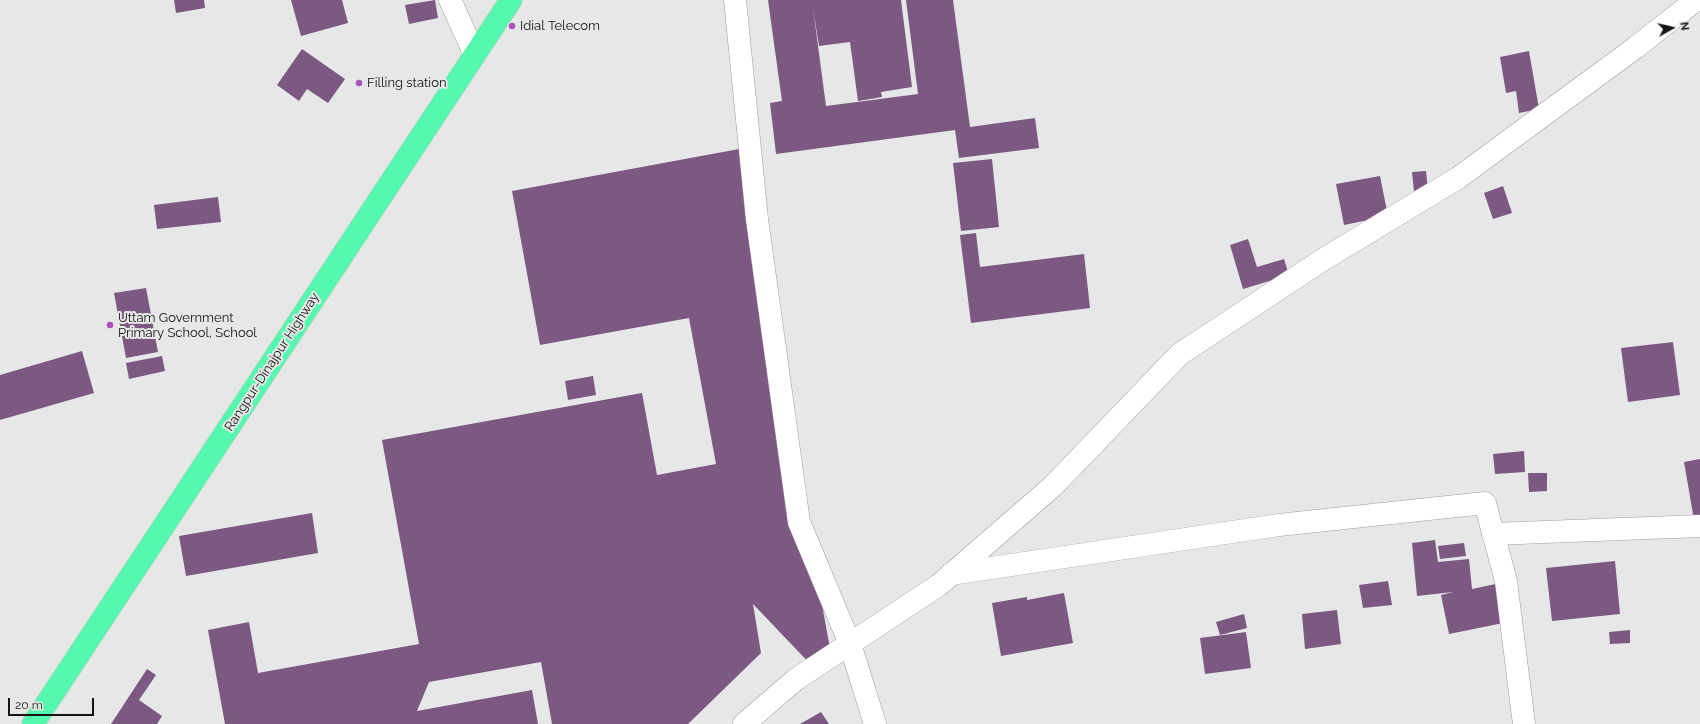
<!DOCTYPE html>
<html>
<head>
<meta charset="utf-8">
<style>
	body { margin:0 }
	#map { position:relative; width:1700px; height:724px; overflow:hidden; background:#e5e8e6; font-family:Raleway,sans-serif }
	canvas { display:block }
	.north { position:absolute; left:1652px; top:8px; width:40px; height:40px; -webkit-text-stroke:3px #e5e8e6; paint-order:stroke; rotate:82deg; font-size:11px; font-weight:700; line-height:16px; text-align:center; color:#131413 }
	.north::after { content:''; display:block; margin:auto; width:14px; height:18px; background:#131413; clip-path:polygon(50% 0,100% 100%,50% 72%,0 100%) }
	.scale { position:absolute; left:8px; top:698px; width:86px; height:18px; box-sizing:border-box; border:2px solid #131413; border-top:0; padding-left:5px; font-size:12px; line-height:14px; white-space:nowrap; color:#131413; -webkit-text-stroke:3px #e5e8e6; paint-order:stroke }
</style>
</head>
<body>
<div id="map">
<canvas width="1700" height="724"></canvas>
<div class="north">N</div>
<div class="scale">20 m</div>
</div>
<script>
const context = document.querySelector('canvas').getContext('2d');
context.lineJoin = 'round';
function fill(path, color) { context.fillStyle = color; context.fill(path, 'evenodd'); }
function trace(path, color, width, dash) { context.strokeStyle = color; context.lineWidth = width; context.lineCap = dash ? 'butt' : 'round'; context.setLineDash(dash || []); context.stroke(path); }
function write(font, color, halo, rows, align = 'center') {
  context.font = font + ' Raleway,sans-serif'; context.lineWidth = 4; context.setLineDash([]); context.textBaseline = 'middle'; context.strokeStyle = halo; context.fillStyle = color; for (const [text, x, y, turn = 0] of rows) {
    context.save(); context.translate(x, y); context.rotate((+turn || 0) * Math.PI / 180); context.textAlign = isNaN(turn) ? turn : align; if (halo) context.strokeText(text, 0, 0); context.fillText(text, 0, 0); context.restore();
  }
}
const building = new Path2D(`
	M174,0H204L205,8L176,13Z
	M291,0H342L348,23L301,36Z
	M435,0L438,18L409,24L405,5Z
	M768,0H901L912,87L881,92L882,97L858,101L850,42L819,46L813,8L826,106L918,94L906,0H953L970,127L1035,118L1039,148L959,158L955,130L776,154L770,103L782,101Z
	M302,49L345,79L328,103L307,89L299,101L277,85Z
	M1529,51L1539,109L1519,113L1516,91L1506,93L1500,57Z
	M739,149L831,654L815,669L753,604L761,653L688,724H552L541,662L429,682L417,711L532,690L538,724H225L208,630L249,622L258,673L419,644L382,440L642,393L657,475L716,464L689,318L540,345L512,191Z
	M992,159L999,227L961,231L953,163Z
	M1426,171L1428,190L1414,192L1412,172Z
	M1380,176L1388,216L1344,225L1336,184Z
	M1503,186L1512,213L1493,219L1484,193Z
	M218,197L221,222L157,229L154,205Z
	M976,233L980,267L1084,254L1090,308L971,323L960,235Z
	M1248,239L1257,267L1284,259L1289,275L1243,289L1230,245Z
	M146,288L158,352L126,358L114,293Z
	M1673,342L1680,395L1628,402L1621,348Z
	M82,351L94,393L0,420V375Z
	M162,356L165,371L129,379L126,363Z
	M593,376L596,395L568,400L565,381Z
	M1524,451L1525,472L1495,474L1493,454Z
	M1700,459V519L1694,520L1684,462Z
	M1528,473H1547V491L1529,492Z
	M312,513L318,553L186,576L179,536Z
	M1435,540L1438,562L1469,559L1472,589L1505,582L1513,621L1449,634L1441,595L1453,592L1417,596L1412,543Z
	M1464,543L1466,556L1440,559L1438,546Z
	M1615,561L1620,614L1552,621L1546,568Z
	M1388,581L1392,605L1363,608L1359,585Z
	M1064,593L1073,643L1001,656L992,603L1027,597V600Z
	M1337,610L1341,644L1305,649L1302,614Z
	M1244,614L1247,628L1220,635L1216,622Z
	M1630,630V643L1610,644L1609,632Z
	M1246,632L1251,668L1205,674L1200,638Z
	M147,669L156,675L139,700L162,716L157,724H111Z
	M821,712L829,724H800Z`);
const street = new Path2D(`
	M450,0L475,55
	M735,0L757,219L799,522L850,644L875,724
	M1493,534L1700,526
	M951,574L1279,525L1485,503L1506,581L1524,724
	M744,724L795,680L939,585L1053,486L1180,354L1324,259L1458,178L1635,48L1696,0`);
const highway = new Path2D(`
	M33,724L511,0`);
const markers = [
	[512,26,4,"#ad51bc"],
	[359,83,4,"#ad51bc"],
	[110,325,4,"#ad51bc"]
];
const poiNames = [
	["Idial Telecom",520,26],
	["Filling station",367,83],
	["Uttam Government",118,318],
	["Primary School, School",118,333]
];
const streetNames = [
	["Rangpur-Dinajpur Highway",272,362,-57]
];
fill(building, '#7d5883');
trace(street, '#9c9f9d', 23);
trace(highway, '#c2c2c2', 23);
trace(street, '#fff', 22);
trace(highway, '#54f9ae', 22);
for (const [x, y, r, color] of markers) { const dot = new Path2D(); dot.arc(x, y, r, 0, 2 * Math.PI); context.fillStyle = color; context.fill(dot); trace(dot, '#e5e8e6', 1.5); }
write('13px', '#131413', '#e5e8e6', poiNames, 'left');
write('13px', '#131413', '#e5e8e6', streetNames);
</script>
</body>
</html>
